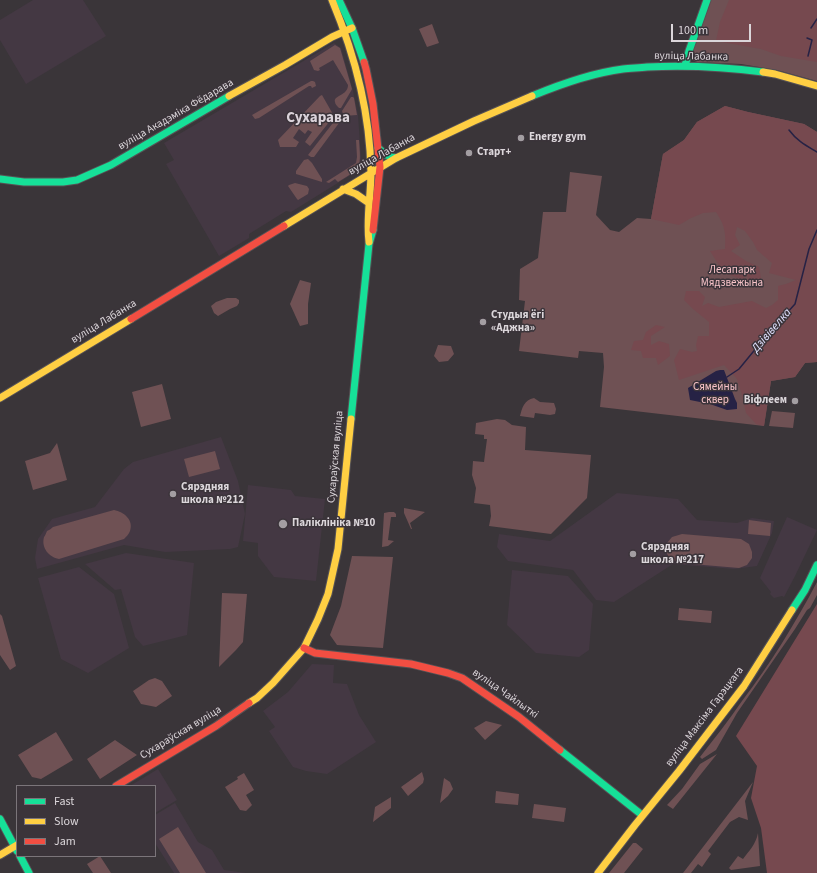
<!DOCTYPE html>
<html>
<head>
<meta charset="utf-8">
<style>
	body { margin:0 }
	#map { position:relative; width:817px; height:873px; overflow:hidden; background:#3a3539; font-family:"Source Sans 3",sans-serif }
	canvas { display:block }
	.legend { position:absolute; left:16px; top:785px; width:140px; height:72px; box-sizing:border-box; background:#3b343a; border:1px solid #7b757a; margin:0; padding:5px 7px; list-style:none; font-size:12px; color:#dbd6da }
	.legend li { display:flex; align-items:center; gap:8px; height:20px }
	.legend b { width:20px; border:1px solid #7b757a }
	.scale { position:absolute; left:671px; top:24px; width:80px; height:18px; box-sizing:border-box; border:2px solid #dbd6da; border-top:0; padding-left:5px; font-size:12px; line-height:14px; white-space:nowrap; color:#dbd6da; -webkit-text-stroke:3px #3b343a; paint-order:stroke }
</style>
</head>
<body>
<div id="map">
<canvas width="817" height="873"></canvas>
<ul class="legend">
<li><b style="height:5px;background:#16e098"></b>Fast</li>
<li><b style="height:5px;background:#ffcf43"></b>Slow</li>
<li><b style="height:5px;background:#f24e42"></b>Jam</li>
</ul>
<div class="scale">100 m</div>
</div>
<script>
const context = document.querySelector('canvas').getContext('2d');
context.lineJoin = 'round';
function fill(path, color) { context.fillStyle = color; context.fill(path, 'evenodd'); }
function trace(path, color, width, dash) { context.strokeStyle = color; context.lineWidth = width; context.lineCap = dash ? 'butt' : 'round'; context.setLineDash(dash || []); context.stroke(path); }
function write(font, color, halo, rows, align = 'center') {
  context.font = font + ' "Source Sans 3",sans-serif'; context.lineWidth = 3; context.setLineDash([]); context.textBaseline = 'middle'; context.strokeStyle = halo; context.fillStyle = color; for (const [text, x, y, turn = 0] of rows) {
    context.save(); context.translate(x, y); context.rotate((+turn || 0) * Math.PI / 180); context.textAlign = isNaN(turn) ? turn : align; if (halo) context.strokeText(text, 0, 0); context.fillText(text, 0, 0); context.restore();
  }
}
const built = new Path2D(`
	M33,0H83L106,36L26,84L0,40V20Z
	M334,43L341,48L353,91L358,115L361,158L359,167L356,172L349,176L291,212L286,211L249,234V238L219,256L166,164L174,160L164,143Z
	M221,437L238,481L245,514L238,547L230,549L165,552L124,545L37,569L35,558L38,539L52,519L95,507L124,469L133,462Z
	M248,485L291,490L295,496L325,499L316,581L274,577L258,556V543L243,541Z
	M617,493L678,499L697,520L737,523L752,518L774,521L772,533L757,566L734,569L673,564L614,602L596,600L573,570L508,561L497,547L499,534L550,541Z
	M787,517L817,530L795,576L784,597L782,596L774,598L770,594L771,592L760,578Z
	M126,553L194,563L187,635L143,646L135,637L121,589L115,590L85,564Z
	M79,567L114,594L129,648L88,673L61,659L38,578Z
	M512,570L568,576L593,604L589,650L579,657L536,653L507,625Z
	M312,664L334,665L333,683L347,684L359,715L376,742L327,774L306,771L293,767L269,731L275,727L263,711L288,692Z
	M158,769L177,800L155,813V786H130Z
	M175,803L198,842L212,850L224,870L246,873H174L155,843V815Z`);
const green = new Path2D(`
	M710,0H817V81L777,70L741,64L697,62L692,60L690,58Z
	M432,24L439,43L427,47L419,29Z
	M335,45L340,48L352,89L351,91L341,108H339C337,106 335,104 335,102C333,95 348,96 348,85L333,60L319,68L320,70L318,71L314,70L310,61Z
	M311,81H313L315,82L316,86L312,88L311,86H309L259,118L255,119L252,115Z
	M322,95L334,116L310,146L305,142L312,132L308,130L305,134L299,129L293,138L299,142L296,147H280L278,140L320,96Z
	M351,97H353L354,98L357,115L344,116L343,114L342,111Z
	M725,106L748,112L804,124L817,132V362L805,363L795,377L771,381L764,426L600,407L604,367L603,353L579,351L578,358L519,351L525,301L519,300L520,269L538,258L543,212H566L570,172L602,176L596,215L610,230L619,232L637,218L651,219L663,154L684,140L697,122Z
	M336,119L339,123L314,157H311L308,155Z
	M356,140H359C361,168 362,168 338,182L335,179L329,183L326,182L356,163L357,157Z
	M308,159L312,163L322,179V182L296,174V171L304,160Z
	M295,183L307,186L309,189L308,194L298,200L297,199L288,186L289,185Z
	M300,280L311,283L308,304V324L300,326L290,304Z
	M227,298H236L239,300V303L237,306L230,309L218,316L214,313L211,306L216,302Z
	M438,345L451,346L454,354L448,361L439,362L434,356Z
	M162,384L171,419L141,427L132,392Z
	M534,398L540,402L554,403L556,409L555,414L550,415L535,413L534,418L520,416C522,408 524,400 534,398Z
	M772,411L795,413L793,428L769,426Z
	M497,419L505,420L512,425L526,427L525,450L591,455L587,498L551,534L489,526L491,516L490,505L474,503L476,488L472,475L473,461L484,462L487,439H484V435L475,434L476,423Z
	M57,443L67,480L33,490L25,461L50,453Z
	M215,451L220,469L189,477L184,459Z
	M404,508L425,512L410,523L412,529H411L404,513Z
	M114,510C124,512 134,520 130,531C129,534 126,537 124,539L59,559C49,557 41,548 44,537C45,536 46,533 47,531C49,530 51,529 53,527Z
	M389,512H394L396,514V517H391L388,540L394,541L388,546L382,547L384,513Z
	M749,520L771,523L770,536L748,534Z
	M682,534L741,539L749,544L752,552V558L747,565L739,568L680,563L670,559L666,552L667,543L672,537Z
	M352,556L393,557L383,648L337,645L330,635L341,606Z
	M817,582V595L810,608L807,610L795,629L737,713L716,750L702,759L700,757C714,739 729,720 742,701C770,664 795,624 817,582Z
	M222,593L247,594L243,642L236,650L219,667Z
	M679,608L712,611L711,623L678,620Z
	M0,614L2,616L16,666L10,670L0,655Z
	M155,678L162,681L172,696L156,707L141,704L133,691L149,680Z
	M486,721L502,725L485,740L474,728Z
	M56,732L73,760L41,779L32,777L18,755Z
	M115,740L137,755L100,779L87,759Z
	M717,754L673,809L667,805L682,789L700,764Z
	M422,772L424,779L423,783L408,796L401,787Z
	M244,773L254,790L246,795L252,805L246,811L240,810L225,787L238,779L237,777Z
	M444,778L450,782L453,789L448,796L440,803Z
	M753,782L745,801L748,820L739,817L730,822L708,851L711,854L702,867L698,864L691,873H683Z
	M496,791L519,794L518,805L495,803Z
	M391,797V808L373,822L375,807Z
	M534,804L566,808L564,822L532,818Z
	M178,827L206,873H180L159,839Z
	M758,833L760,866L731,870L729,868L738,856L743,859C749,851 756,844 758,833Z
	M633,843H636L643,849L624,873H609Z
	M100,856L111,873H93L87,864Z`);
const forest = new Path2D(`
	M729,0H817V62L781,56L761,49L716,41L720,22Z
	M725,106L748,112L804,124L817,132V362L805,363L795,377L771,381L764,426L756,424L746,413L742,395L737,379L724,365L679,380L674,360L680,349L692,352L697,351L696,345L698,336H709V322L693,309L684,300L686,291H699L705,297L702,306L708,303L719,307L752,301L766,308L772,305L778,300V286L786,284L796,280L769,273L772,263L757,250L753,242L745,231L737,227L735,235L740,245L731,251L746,261L759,267L761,278L747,285L748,276L741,279L724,273L710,251L725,249C726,232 725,226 716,212L703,213L691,218L679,225L651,219L663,154L684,140L697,122Z
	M656,325L665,327L651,336V345L659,341L669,344L670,356L658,365L656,358H643L641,351L631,350L634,341L643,340L646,332Z
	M817,604V873H767L761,828L751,798L757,766L736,736Z`);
const water = new Path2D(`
	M720,370H724L735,399L737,403V409L727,410L710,404L690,400L688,388L716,371Z`);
const stream = new Path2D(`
	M811,28L817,19
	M807,38L812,40L808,56
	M789,130C797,141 807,146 817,152
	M727,377L739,369L767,335L795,304L809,249L817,230`);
const fast = new Path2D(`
	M339,0L352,28L364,62
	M685,66L689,51L707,0
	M532,96C561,84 592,73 623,69C631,68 639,68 647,67C686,65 725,67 763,72
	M378,148L386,155L396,158
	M0,179L24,182H63L77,180L111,165L229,96
	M351,419L369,244L373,230
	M792,610L805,590L817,565
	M560,750L642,815
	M0,819L17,851
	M20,856L29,873`);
const slow = new Path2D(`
	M332,0C355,55 370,112 371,172C371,195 366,218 369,242
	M763,72L775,74L817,86
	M229,96L285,65L332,37L352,28
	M343,189L356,194L369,203
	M284,226L396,158L474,121L532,96
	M0,398L131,319
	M249,703L257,698L273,683L304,648L318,619L328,594L338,549L351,419
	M0,855L17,845
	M598,873L635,825L679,771L744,686L792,610`);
const jam = new Path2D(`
	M364,62L366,69L373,104L380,167L373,230
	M131,319L284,226
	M304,648L315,653L411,664L448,673L462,678L519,717L560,750
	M116,786L216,726L249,703`);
const markers = [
	[521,138,4,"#a39ea2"],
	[469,153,4,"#a39ea2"],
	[483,322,4,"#a39ea2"],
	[795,401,4,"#a39ea2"],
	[173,494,4,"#a39ea2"],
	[283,524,5,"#a39ea2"],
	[633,554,4,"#a39ea2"]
];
const streetNames = [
	["вуліца Лабанка",691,57,1],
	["вуліца Акадэміка Фёдарава",176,115,-30],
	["вуліца Лабанка",382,155,-29],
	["вуліца Лабанка",104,322,-31],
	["Сухараўская вуліца",336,457,-85],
	["вуліца Чайлыткі",505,694,35],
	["вуліца Максіма Гарэцкага",705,717,-53],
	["Сухараўская вуліца",181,733,-31]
];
const poiNames = [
	["Energy gym",529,138],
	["Старт+",477,153],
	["Студыя ёгі",491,316],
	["«Аджна»",491,329],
	["Віфлеем",787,401,"right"],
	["Сярэдняя",181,488],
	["школа №212",181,501],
	["Паліклініка №10",292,524],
	["Сярэдняя",641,548],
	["школа №217",641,561]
];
const parkNames = [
	["Лесапарк",732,271],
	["Мядзвежына",732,284],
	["Сямейны",715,388],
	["сквер",715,401]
];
const waterNames = [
	["Дзівівелка",772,331,-49]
];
const districtNames = [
	["Сухарава",318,119]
];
fill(built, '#443843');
fill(green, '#6f5154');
fill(forest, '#76494f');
fill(water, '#262245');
trace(stream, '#262245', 1.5);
trace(fast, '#565255', 9);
trace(slow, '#565255', 9);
trace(jam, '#565255', 9);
trace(fast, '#16e098', 7);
trace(slow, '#ffcf43', 7);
trace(jam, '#f24e42', 7);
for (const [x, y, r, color] of markers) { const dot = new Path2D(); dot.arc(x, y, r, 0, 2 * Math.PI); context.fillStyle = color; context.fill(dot); trace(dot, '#3b343a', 1.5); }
write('11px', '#dbd6da', '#3b343a', streetNames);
write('bold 11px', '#dbd6da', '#3b343a', poiNames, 'left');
write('11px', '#f7c3c8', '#3b343a', parkNames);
write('italic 12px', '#e1e1fe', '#3b343a', waterNames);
write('bold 15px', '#dbd3da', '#3b343a', districtNames);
</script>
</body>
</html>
